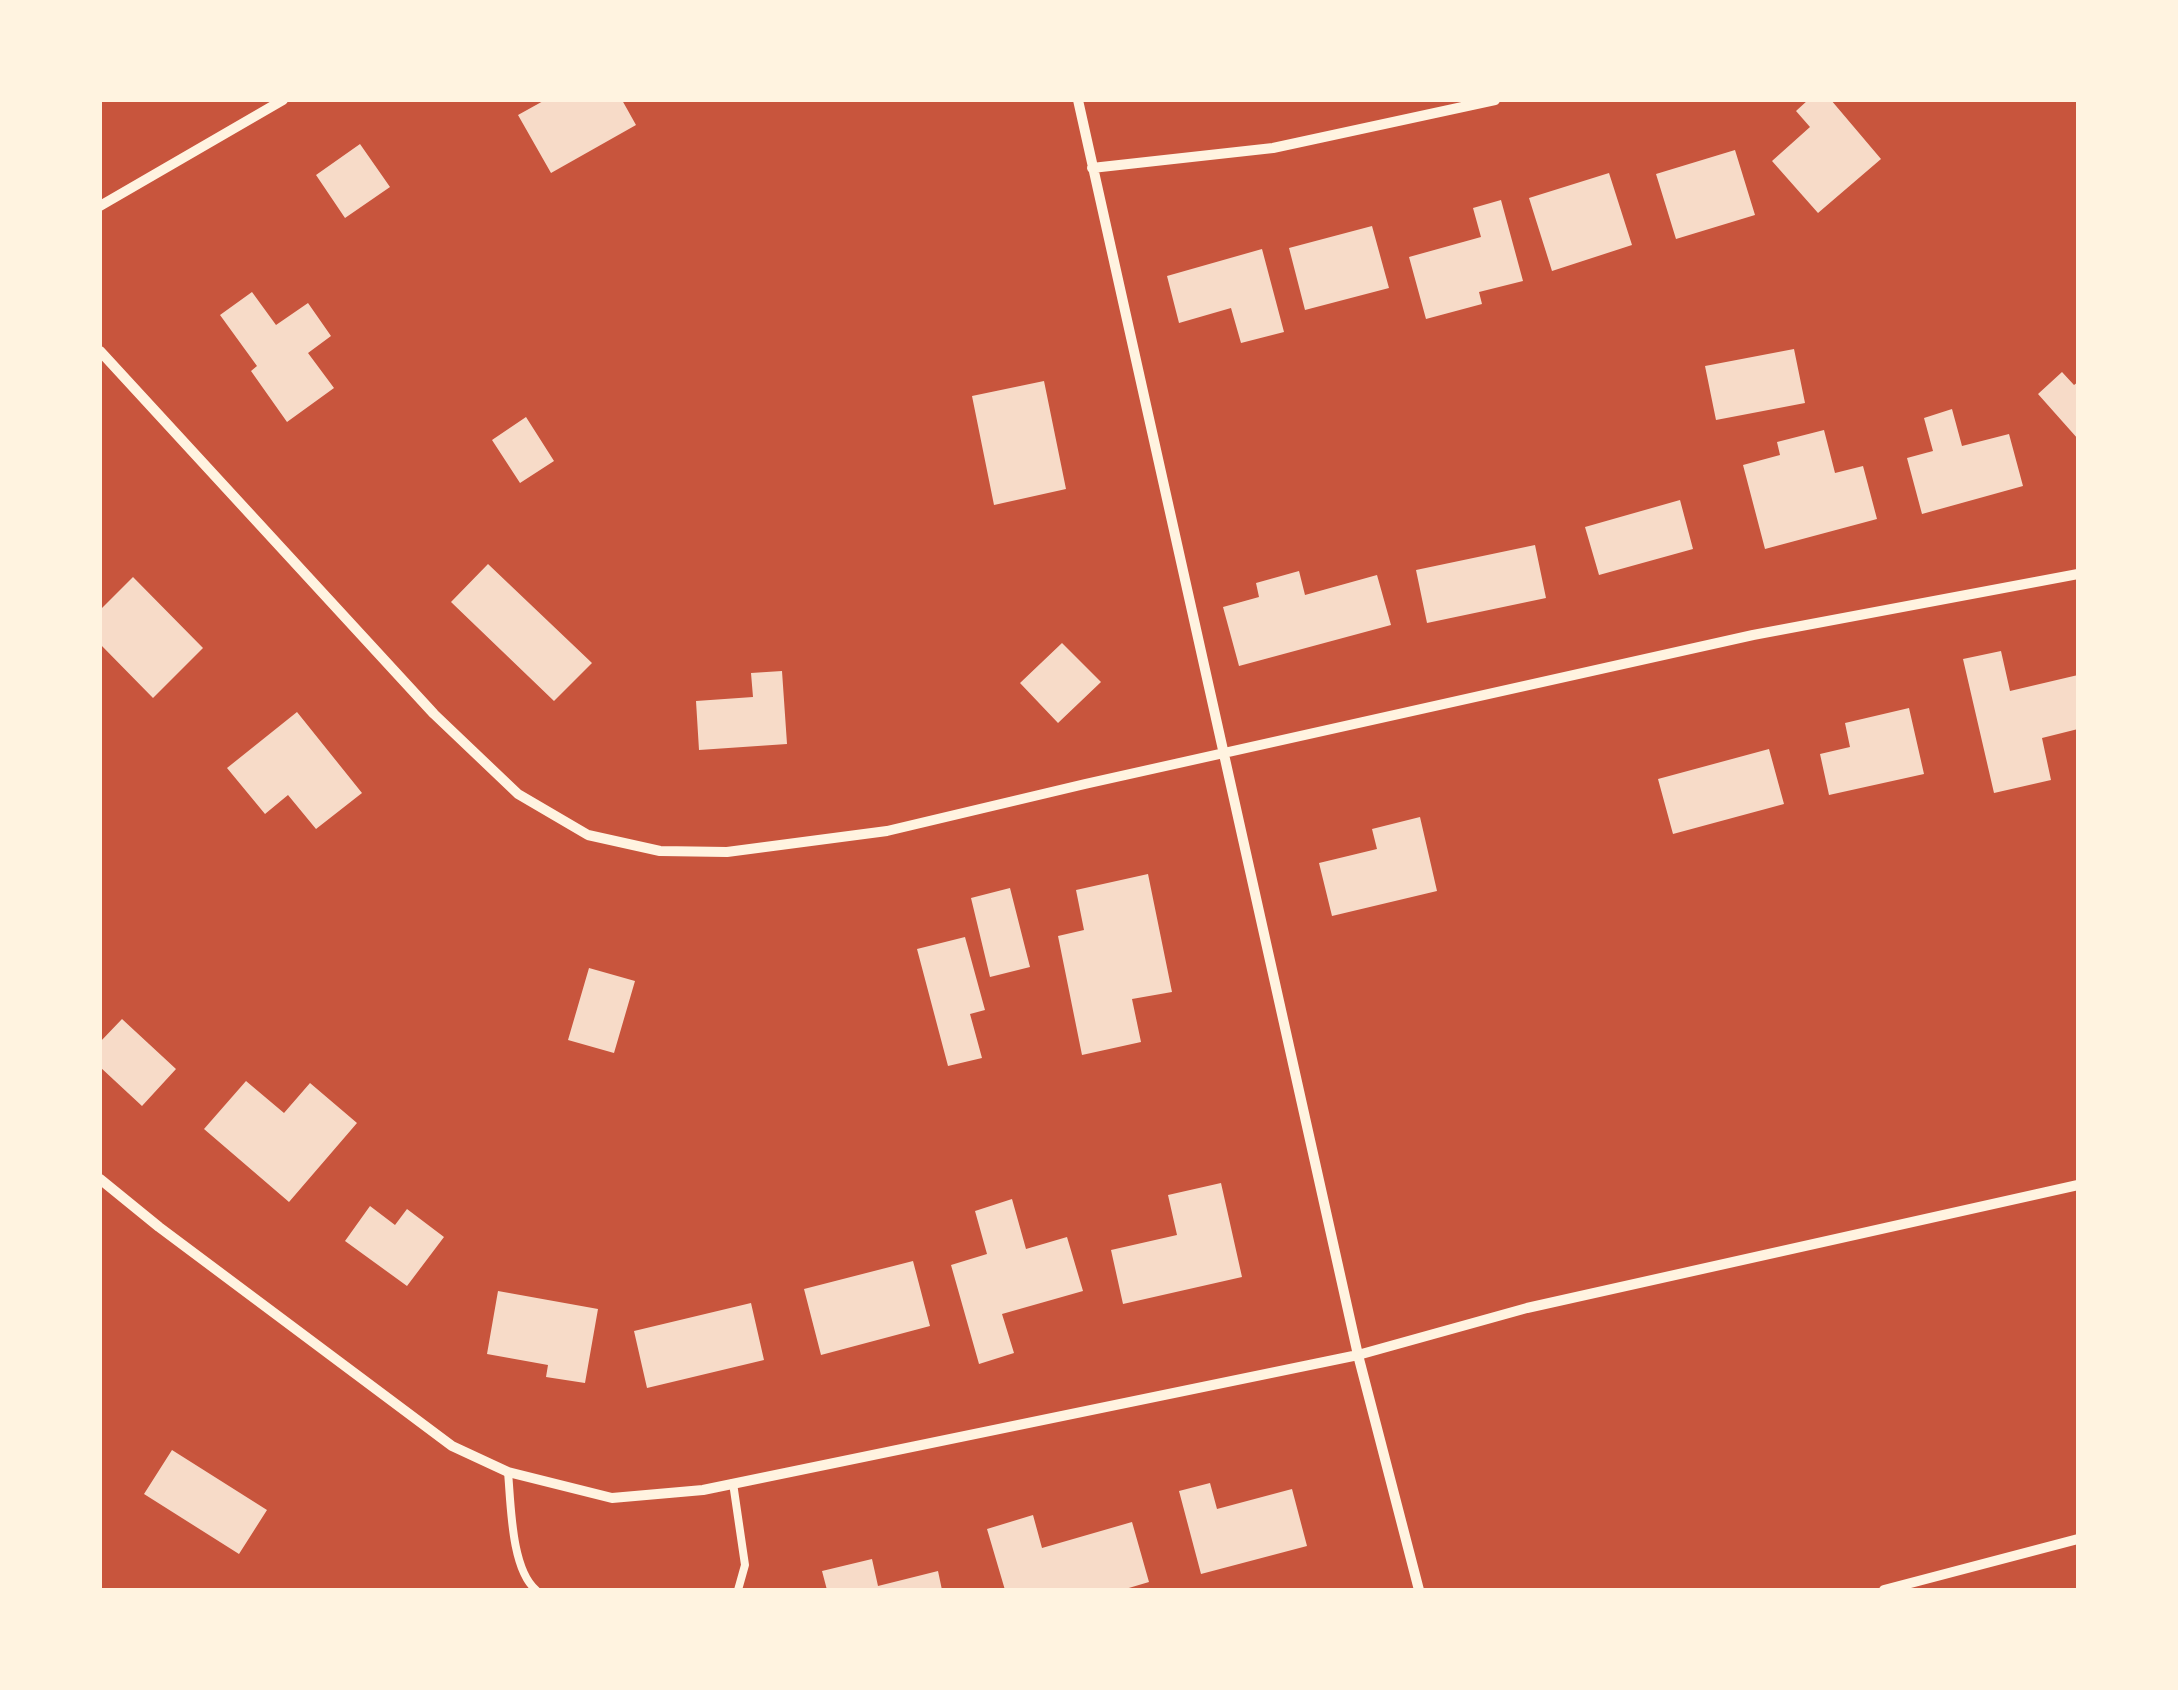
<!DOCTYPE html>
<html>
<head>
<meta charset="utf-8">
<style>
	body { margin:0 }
	#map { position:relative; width:2178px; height:1690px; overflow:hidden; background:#c8553d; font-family:Literata,serif }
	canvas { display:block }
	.frame { position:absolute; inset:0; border:102px solid #fff3e0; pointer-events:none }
</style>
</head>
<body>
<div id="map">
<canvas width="2178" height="1690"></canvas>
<div class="frame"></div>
</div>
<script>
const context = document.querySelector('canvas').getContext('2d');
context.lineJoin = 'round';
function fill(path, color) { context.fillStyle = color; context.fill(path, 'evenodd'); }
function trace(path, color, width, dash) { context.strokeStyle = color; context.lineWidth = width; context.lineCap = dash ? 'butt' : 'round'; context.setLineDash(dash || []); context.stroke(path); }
const building = new Path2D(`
	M545,100H622L636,125L551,173L518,115Z
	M1808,100H1831L1881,159L1818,213L1772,161L1810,127L1796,111Z
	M360,144L390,187L345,218L316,175Z
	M1735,150L1755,215L1676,239L1656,174Z
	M1609,173L1632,245L1552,271L1529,198Z
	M1501,200L1523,281L1479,292L1482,304L1426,319L1409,257L1481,237L1473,208Z
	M1372,226L1389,288L1305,310L1289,248Z
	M1262,249L1284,332L1241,343L1231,308L1179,323L1167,276Z
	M252,292L276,325L308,303L331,336L308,353L334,388L287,422L251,371L257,366L220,315Z
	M1794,349L1805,403L1716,420L1705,366Z
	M2062,372L2074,385L2078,382V439L2038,394Z
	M1044,381L1066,489L994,505L972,396Z
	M1952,409L1962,446L2009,434L2023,486L1922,514L1907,458L1933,451L1924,418Z
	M526,417L554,461L520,483L492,440Z
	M1824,430L1835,473L1863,466L1877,519L1765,549L1743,465L1780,455L1777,442Z
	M1680,500L1693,549L1599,575L1585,527Z
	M1535,545L1546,598L1427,623L1416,570Z
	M488,564L592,663L554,701L451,602Z
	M1299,571L1305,595L1377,575L1391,625L1239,666L1223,607L1259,597L1256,583Z
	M133,577L203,648L153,698L100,644V610Z
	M1062,643L1101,682L1058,723L1020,683Z
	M2001,651L2010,691L2078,675V729L2042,738L2051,780L1994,793L1963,659Z
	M782,671L787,744L699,750L696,701L753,697L751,673Z
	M1909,708L1924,774L1829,795L1820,754L1850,747L1845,723Z
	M297,712L362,793L316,829L288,795L265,814L227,768Z
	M1769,749L1784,804L1673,834L1658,779Z
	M1420,817L1437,891L1332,916L1319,863L1377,849L1372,829Z
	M1148,874L1172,992L1132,999L1141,1042L1082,1055L1058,936L1084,930L1076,890Z
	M1010,888L1030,967L990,977L971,898Z
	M965,937L985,1010L970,1014L982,1058L948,1066L917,949Z
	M589,968L635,981L614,1053L568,1040Z
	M122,1019L176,1069L142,1106L100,1067V1042Z
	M246,1081L284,1113L310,1083L357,1123L289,1202L204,1129Z
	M1221,1183L1242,1277L1123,1304L1111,1250L1177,1235L1168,1195Z
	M1012,1199L1026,1249L1067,1237L1083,1291L1002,1314L1014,1353L979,1364L951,1265L987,1254L975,1211Z
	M370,1206L395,1225L407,1209L444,1237L407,1286L345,1241Z
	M913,1261L930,1326L821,1355L804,1289Z
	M498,1291L598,1309L585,1383L546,1377L548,1365L487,1354Z
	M751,1303L764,1360L647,1388L634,1331Z
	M172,1450L267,1510L239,1554L144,1494Z
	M1210,1483L1217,1509L1292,1489L1307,1546L1201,1574L1179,1491Z
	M1033,1515L1042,1548L1132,1522L1149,1582L1122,1590H1005L987,1529Z
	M872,1559L878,1586L938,1571L942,1590H827L822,1571Z`);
const service = new Path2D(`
	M508,1472C511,1504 511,1569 536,1590
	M733,1483L745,1565L738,1590`);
const minor = new Path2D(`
	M1078,100L1358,1355L1419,1590
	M1092,168L1273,148L1495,100
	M100,206L283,100
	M100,351L434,714L518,794L588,835L660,851L727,852L887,831L1085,784L1753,635L2078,574
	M100,1179L159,1227L452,1446L508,1472L612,1498L703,1490L1358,1355L1527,1308L2078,1185
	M1884,1590L2078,1539`);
fill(building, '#f7dbc8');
trace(service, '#fff3e0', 8);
trace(minor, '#fff3e0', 10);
</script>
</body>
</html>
